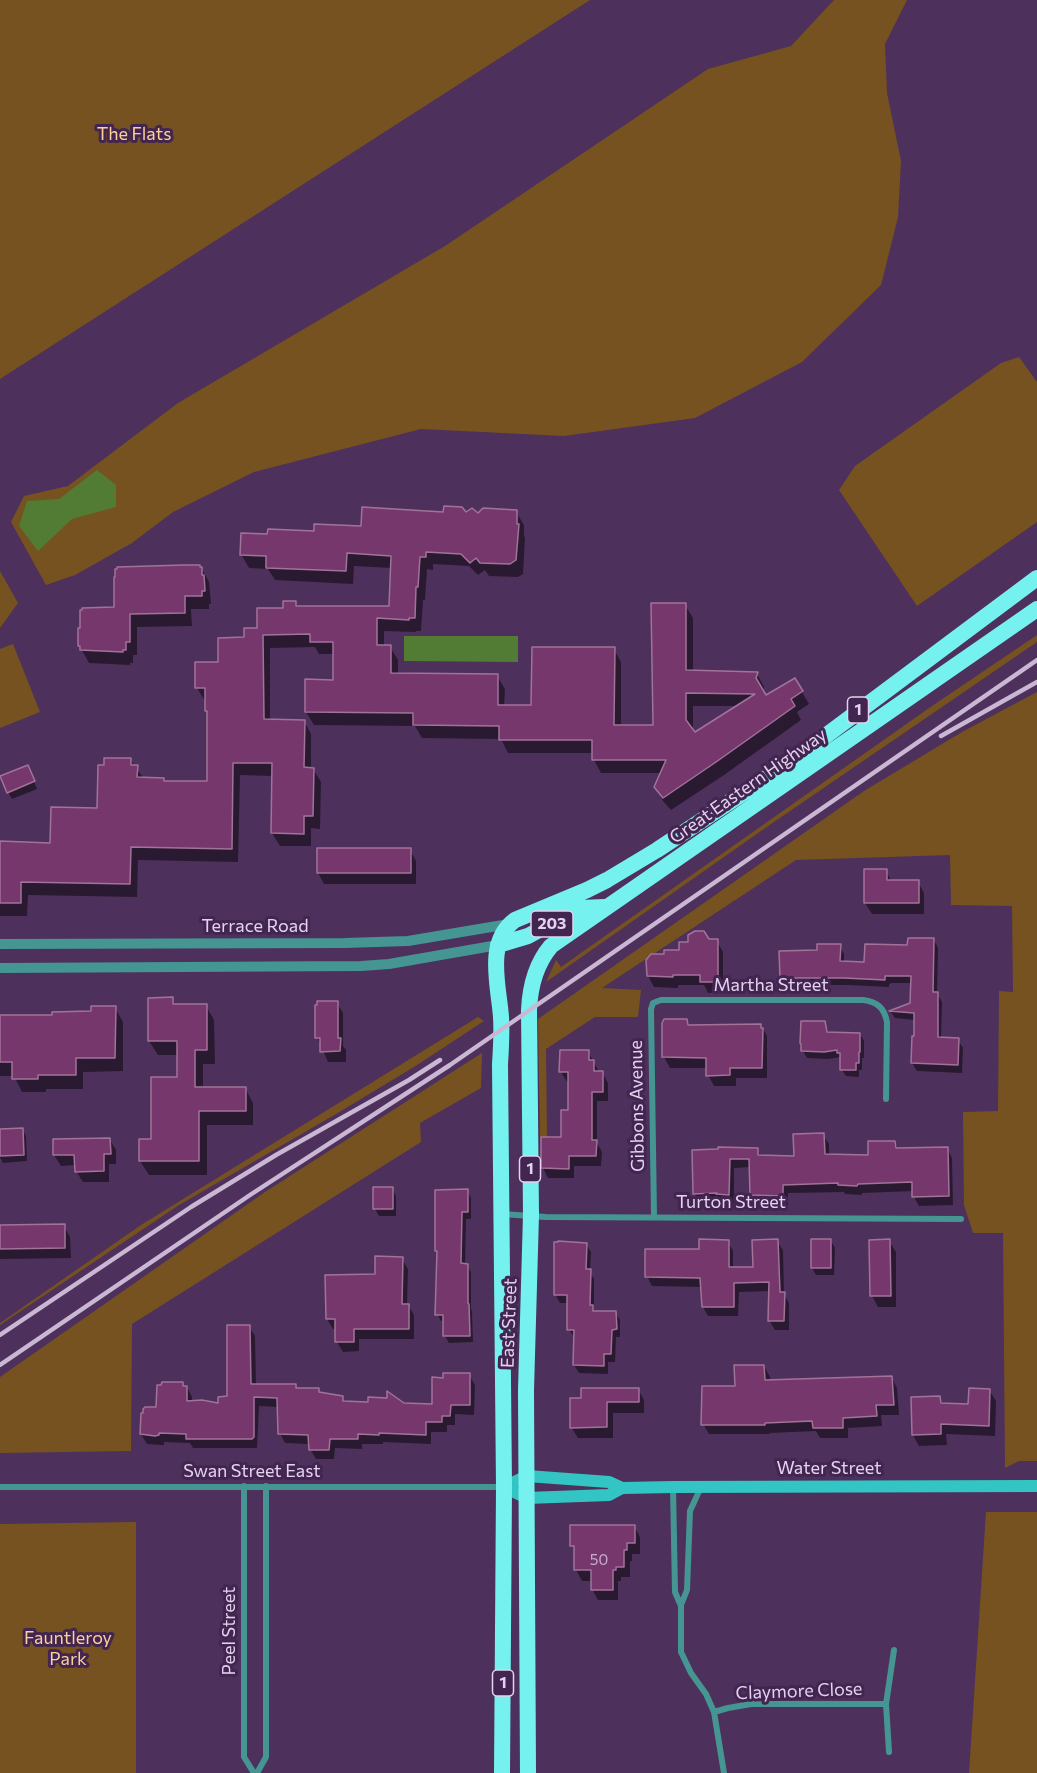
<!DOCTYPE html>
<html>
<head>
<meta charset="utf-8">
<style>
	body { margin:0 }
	canvas { display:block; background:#4d305b }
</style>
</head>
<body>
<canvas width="1037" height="1773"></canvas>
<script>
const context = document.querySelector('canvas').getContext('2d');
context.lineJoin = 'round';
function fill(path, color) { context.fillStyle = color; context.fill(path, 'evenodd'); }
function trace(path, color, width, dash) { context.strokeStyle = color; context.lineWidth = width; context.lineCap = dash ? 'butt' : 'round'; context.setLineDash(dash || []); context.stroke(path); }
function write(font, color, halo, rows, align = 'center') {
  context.font = font + ' Commissioner,sans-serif'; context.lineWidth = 6; context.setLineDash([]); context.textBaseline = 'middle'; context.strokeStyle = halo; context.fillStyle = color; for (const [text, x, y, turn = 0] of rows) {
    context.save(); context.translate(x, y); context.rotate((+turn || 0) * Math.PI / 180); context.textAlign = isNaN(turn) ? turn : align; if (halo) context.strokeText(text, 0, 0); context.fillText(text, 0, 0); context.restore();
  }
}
const green = new Path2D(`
	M0,0H590L0,379Z
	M834,0H907L885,44L887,93L901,161L898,217L881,285L802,362L695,418L564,436L421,429L254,472L173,512L132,543L75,575L46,585L11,522L24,496L68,486L178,403L445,246L708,69L791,46Z
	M1019,357L1037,382V522L917,606L839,490L855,466L1001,363Z
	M0,571L18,603L0,628Z
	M1037,635V642L771,824L546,982L556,960L561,967L932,706Z
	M13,644L40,712L0,728V649Z
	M1037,692V1461H1019L1005,1468L1003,1233H973L964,1205L963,1112L998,1111L999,991L1013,992L1012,906L951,905L950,855L796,860L602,988L641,990L638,1017H595L546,1049L547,1137H540L538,1019L864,791L962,732Z
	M478,1017L484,1021L414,1067L336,1114L179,1205L0,1325V1323L141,1225Z
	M482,1053L481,1088L420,1123L421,1142L132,1324L131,1451L0,1453V1377L265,1192Z
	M986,1512H1037V1773H969Z
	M136,1522V1773H0V1524Z`);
const water = new Path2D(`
	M97,470L116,485V507L72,519L38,551L19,526L27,501L59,499Z
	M404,636H518V662L404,661Z`);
const shadow = new Path2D(`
	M516,512L524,525V535L525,538L523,574L518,577L489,576L485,570L478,575L469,566L433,564V570L427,569L425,600H423L421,631H416V632L384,631V647H390L398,660V674L497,676L505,689L504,707H533L614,649L621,662V727L655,726L685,605L693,618V672L757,674L764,687L763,691L766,697L795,680L809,704L797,712L801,720L724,775L671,810L663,801L655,787L662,773H601L594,760V753H508L501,739L422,738L415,726L314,725L306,712L334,681V654H319L315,647L270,648V721H304L311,734V769H313L321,782L320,829L311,828V846H280L272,833L273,776L240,775L238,862L138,860L137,897L28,895L27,916H0V843L52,845L98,810L130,759L144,779H164L165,782L208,783L207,701H205L197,688L245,639L295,602L298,607H390L392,568L354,566L353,584L275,580L268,569L249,568L241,554L269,536L363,528L465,514ZM693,706H738L695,734L693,731Z
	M202,569L209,582L211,604H209V609H191L192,626L137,627V655H133V663H130V665L89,663L79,645L115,609Z
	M31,774L37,789L12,799L8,792Z
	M410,850L416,861V884H324L318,873Z
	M886,871L892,882H918L924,893V914H872L865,903Z
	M934,940L938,948L937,993L942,1002L941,1039L958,1040L963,1048L962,1073L917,1071L912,1063L915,1038V1020L895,1018L891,1012L912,1004V983H892L889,984V987L849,985H786L782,977L818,952L840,946L844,954V962L866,963L909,947Z
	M708,941H717L723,952V992L708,993L704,985H678V988L654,987L648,976L665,956Z
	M172,999L176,1006H206L214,1020L215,1064H203V1089L245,1088L253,1103V1125H207V1175H149L140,1161L153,1140L179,1078V1055H158L149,1041Z
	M337,1003L343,1013V1046L346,1050V1062H328L317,1037Z
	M115,1008L123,1022V1071L83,1072V1089H46V1092H22L14,1076H0V1017L54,1016L93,1013Z
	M686,1020L689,1026L761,1025L767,1036V1078H736V1086H714L708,1075L707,1068H670L664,1057Z
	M824,1023L829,1033L860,1034L864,1041V1058H862V1070H859V1077L846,1076L842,1070L841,1057L828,1059L807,1058L803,1051Z
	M561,1051H588L599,1072H602L608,1083V1101H597V1143L602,1152L601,1166H574V1178H548L543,1168L562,1138L570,1112V1082H567L561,1072Z
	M22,1129L26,1136L27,1161L3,1163L0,1157V1130Z
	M823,1135L829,1144V1155L870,1157L895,1142L899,1150L947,1148L952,1158L953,1205L919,1206L914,1197V1191L862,1193V1195L845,1194L844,1192L788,1193V1205L757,1204L752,1195L751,1167L734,1168V1203L723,1202L700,1203L695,1194L693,1151L757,1150L761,1157L795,1158Z
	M110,1140L116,1150V1164H109V1182H83L76,1171V1165L61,1166L54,1155Z
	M392,1189L396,1196V1216H379L375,1209Z
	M467,1191L471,1198V1219H466L465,1265H467L471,1272V1309L472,1312L473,1342L449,1343L445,1336V1321H441L437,1314L438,1254L436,1251Z
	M0,1226H64L70,1237L71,1258L0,1259Z
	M777,1241L783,1250L784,1294L789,1303V1330H775L769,1320L770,1291L739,1292L738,1316H708L703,1307L702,1287L652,1286L647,1276L700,1250L728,1242L733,1251V1268L754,1269Z
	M831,1241L835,1248L834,1275H816L812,1268Z
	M871,1241H889L896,1252V1307H878L872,1296Z
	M586,1244L591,1252L590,1272L594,1279V1310L596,1313L615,1312L620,1320V1337H616L615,1362H608V1374L579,1373L574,1365L575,1338L569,1330L568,1303H560L555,1294Z
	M402,1259L408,1269L407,1305H408L414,1315V1339H359V1351L343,1352L337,1342V1328L333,1329L327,1319L376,1275Z
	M249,1327L255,1336L256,1385L295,1386L298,1390L318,1389L321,1394L342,1397L345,1403L434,1405L444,1379L469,1375L475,1385L474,1415L455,1414V1425H447V1432H431V1444L383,1442V1444H362V1449L335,1448L334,1459H316L310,1449V1444L285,1443L280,1433L279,1407L259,1406L257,1448H193L190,1443L164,1442V1445H161L147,1444L141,1434L144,1415L157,1409L182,1384L184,1387H187L192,1397V1402L220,1405L229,1398Z
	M764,1366L770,1377V1382L892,1378L897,1388L899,1415H881L882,1426L848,1428V1438H820L816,1431L770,1433V1434H709L703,1424L736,1388Z
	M638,1389L644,1400V1413H613V1438H578L571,1427V1400Z
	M989,1390L996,1401L995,1436L946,1434L947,1445L919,1446L913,1435L939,1398L944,1405L970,1406Z
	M634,1526L640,1537V1554H632V1561H630V1577H621V1581H618V1600H598L592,1589V1581H582L576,1570V1552L572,1545Z`);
const building = new Path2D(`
	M444,506L462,507L466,512L472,508L478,513L483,508L517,510V524H519L516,560L510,564L480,563L476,558L470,563L461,554L426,552V557H420L418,587H416L415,618H409V620L377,618V645H391V673L498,674V705H531L532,647H615L614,725H653L651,603H686V670L758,672L756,678L766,695L795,678L803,691L791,699L795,706L716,762L663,798L654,787L666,760H592V740H499V726L413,725V713L305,712V679L333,680V642H310V634L263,635L264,719L305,720L304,767L314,768L313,816H304V834L271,833L272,763H233L232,849L131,847L130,884L21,882V903H0V841L50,843L51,807L97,808L98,765H104V758H131V765H138L137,777L164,778V781H207V711H205V688H195V662H218V638L244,637V628H257V608H283V601H296V606H389L391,556L347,553L346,571L266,568V556L240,555L241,533L267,534L268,529L314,531V524L361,526L362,507L443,512ZM686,693L755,694L695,732L686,720Z
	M184,565H200V567H202V575H204L205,591H202V596H185V613L130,614V642H126V650H123V652L80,650V646H78V628H80V610H82V608L114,607V577H115V569H117V567Z
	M28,765L35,781L7,793L0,776Z
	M317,848H411V873H317Z
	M864,869H887V880H919V903H864Z
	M695,931H704L709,939H718V982H700V975H673V977L647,976L646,960L651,954H664V950H679V942H688V935Z
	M908,938H934L933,992H938V1037L959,1038L958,1065L911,1063L912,1036H914V1013L889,1011L910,1003L911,976H885V980L844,978H780L779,951L817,950V944H841L840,961L864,962L865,944L907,945Z
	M173,997V1004H207V1050H195V1087H246V1111H199V1161H139V1139H151V1077H177V1041H148V998Z
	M317,1001H338V1038H341L340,1051L320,1052V1038H315V1005H317Z
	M91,1006H116L115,1058H76V1075H38V1079H12V1062H0V1015H52V1012L91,1011Z
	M664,1019H687L688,1025L761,1024V1028H763L762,1068H730V1075L706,1076V1058L662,1057V1023Z
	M801,1021H825L827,1032L860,1033V1052H859V1063H856V1070H840V1053H837V1050L824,1052L801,1051V1044L800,1043Z
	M560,1050H589V1060H594V1071H603V1092H592V1140H597L596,1156H569V1169L541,1168V1137H561V1110H568V1072H559Z
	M23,1128L24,1155L0,1156V1129Z
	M824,1133L825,1154L868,1155V1141H895L896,1148L948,1147L949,1196L912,1197V1182L858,1184L857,1186L838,1185V1183L783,1185V1196L750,1195L749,1159H730L729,1195L716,1194L717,1193L693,1194L692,1150L718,1149V1147L758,1148V1155L794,1156L793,1134Z
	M110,1138L111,1154H104V1171L75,1172L74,1155H53V1139Z
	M373,1187H393V1209H373Z
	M468,1189V1212H462L461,1263L468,1264V1303L469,1304L470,1336H443V1315H435L437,1251H435V1190Z
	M65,1224V1248L0,1249V1225Z
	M699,1239L729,1240V1267H753L752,1240L778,1239L780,1292H785L784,1321H768L769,1282L734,1283V1307H702L700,1278L645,1277V1249H699Z
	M811,1239H831V1268H811Z
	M890,1239L891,1296H870L869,1240Z
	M558,1241L587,1243L586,1269H591L590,1305H593V1311H616L617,1329L612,1330L611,1354H604V1366L573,1365L574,1330H567V1295H554V1242H558Z
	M375,1256L403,1257L402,1304H409V1329H354V1342H335V1319H326L325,1275L375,1274Z
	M227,1325H250L251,1384H296V1388H319V1392L343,1396V1401L368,1402V1397L387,1398V1391L404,1403L432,1404V1377L443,1378V1373H470V1405H451L450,1416H442V1422H426V1435L379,1433V1435L358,1434V1439H330L329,1450H309L308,1435L278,1434L277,1398L254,1397V1437L252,1439H186V1434L159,1433V1435L155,1436L140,1434L141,1413H143V1409L145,1407H156L157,1385H161L162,1382H183V1386H187V1401L202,1400L218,1403V1397L227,1396Z
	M734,1365H764L765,1380L892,1376L894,1405H876L877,1416L843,1418V1428H813L812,1421L765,1423V1425H701L702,1386H735Z
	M581,1388H639V1402H607V1427L570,1428V1398H581Z
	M969,1388L990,1389L989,1426L941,1424V1434L912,1435L911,1397L940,1396L941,1403L968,1404Z
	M570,1525H635V1543H627V1550H624V1567H616V1570H613V1590H591V1570H574V1546H570Z`);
const minor = new Path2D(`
	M502,1214L546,1217L961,1219
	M654,1217L651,1009L653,1003L661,1000H863C877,1002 884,1007 887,1022L886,1099
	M244,1486V1757L254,1773
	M0,1487H503
	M673,1487L675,1592L681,1606V1652L691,1673L706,1694L714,1712L724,1773
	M681,1605L687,1590L690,1511L701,1487
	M714,1712L728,1708L751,1704H886
	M889,1752L886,1704L894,1650
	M257,1773L266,1757V1486`);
const tertiary = new Path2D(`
	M0,944L345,943L408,941L509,924
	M0,968L361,966L389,964L498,945`);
const secondary = new Path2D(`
	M504,1487L527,1498L609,1495L622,1488L673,1487L1037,1486
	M504,1487L527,1476L609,1482L622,1488`);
const trunk = new Path2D(`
	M498,945L528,936L580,908L605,907
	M502,1773L504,1487L500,1064C501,1049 502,1033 501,1017C499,987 485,942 515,920L587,890L607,880L657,850L792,761L1037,578
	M528,1773L526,1390L531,1215L529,1010C530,987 535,965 551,946L1037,609`);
const rail = new Path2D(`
	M941,736L1037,682
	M0,1335L191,1207L276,1155L409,1080L440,1060
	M0,1365L250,1195L450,1065L1037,660`);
const numberNames = [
	["50",599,1560]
];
const shields = [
	[858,710,21],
	[552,924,42],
	[530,1169,21],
	[503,1683,21]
];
const shieldNames = [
	["1",858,710],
	["203",552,924],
	["1",530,1169],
	["1",503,1683]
];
const parkNames = [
	["The Flats",134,134],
	["Fauntleroy",68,1638],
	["Park",68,1659]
];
const streetNames = [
	["Great Eastern Highway",748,786,-35],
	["Terrace Road",255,926],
	["Martha Street",771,985],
	["Gibbons Avenue",637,1106,-91],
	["Turton Street",731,1202],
	["East Street",509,1323,-88],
	["Water Street",829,1468],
	["Swan Street East",252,1471],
	["Peel Street",229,1631,-90],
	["Claymore Close",799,1691,-2]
];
fill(green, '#75521f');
fill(water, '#527c33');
fill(shadow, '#0007');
fill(building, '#75376c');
trace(building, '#a27399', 1.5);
trace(minor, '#459593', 6);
trace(tertiary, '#459593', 10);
trace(secondary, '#33c5c3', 12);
trace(trunk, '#75f2ef', 16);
trace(rail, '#cab7d4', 4.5);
write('15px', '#c8acce', null, numberNames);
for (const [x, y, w] of shields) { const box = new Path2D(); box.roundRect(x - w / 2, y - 13, w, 26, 4.5); context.fillStyle = '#422550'; context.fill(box); trace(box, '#e4d3ee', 1.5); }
write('bold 16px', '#e4d3ee', null, shieldNames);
write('18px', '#fbd099', '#422550', parkNames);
write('18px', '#e4d3ee', '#422550', streetNames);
</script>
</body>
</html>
